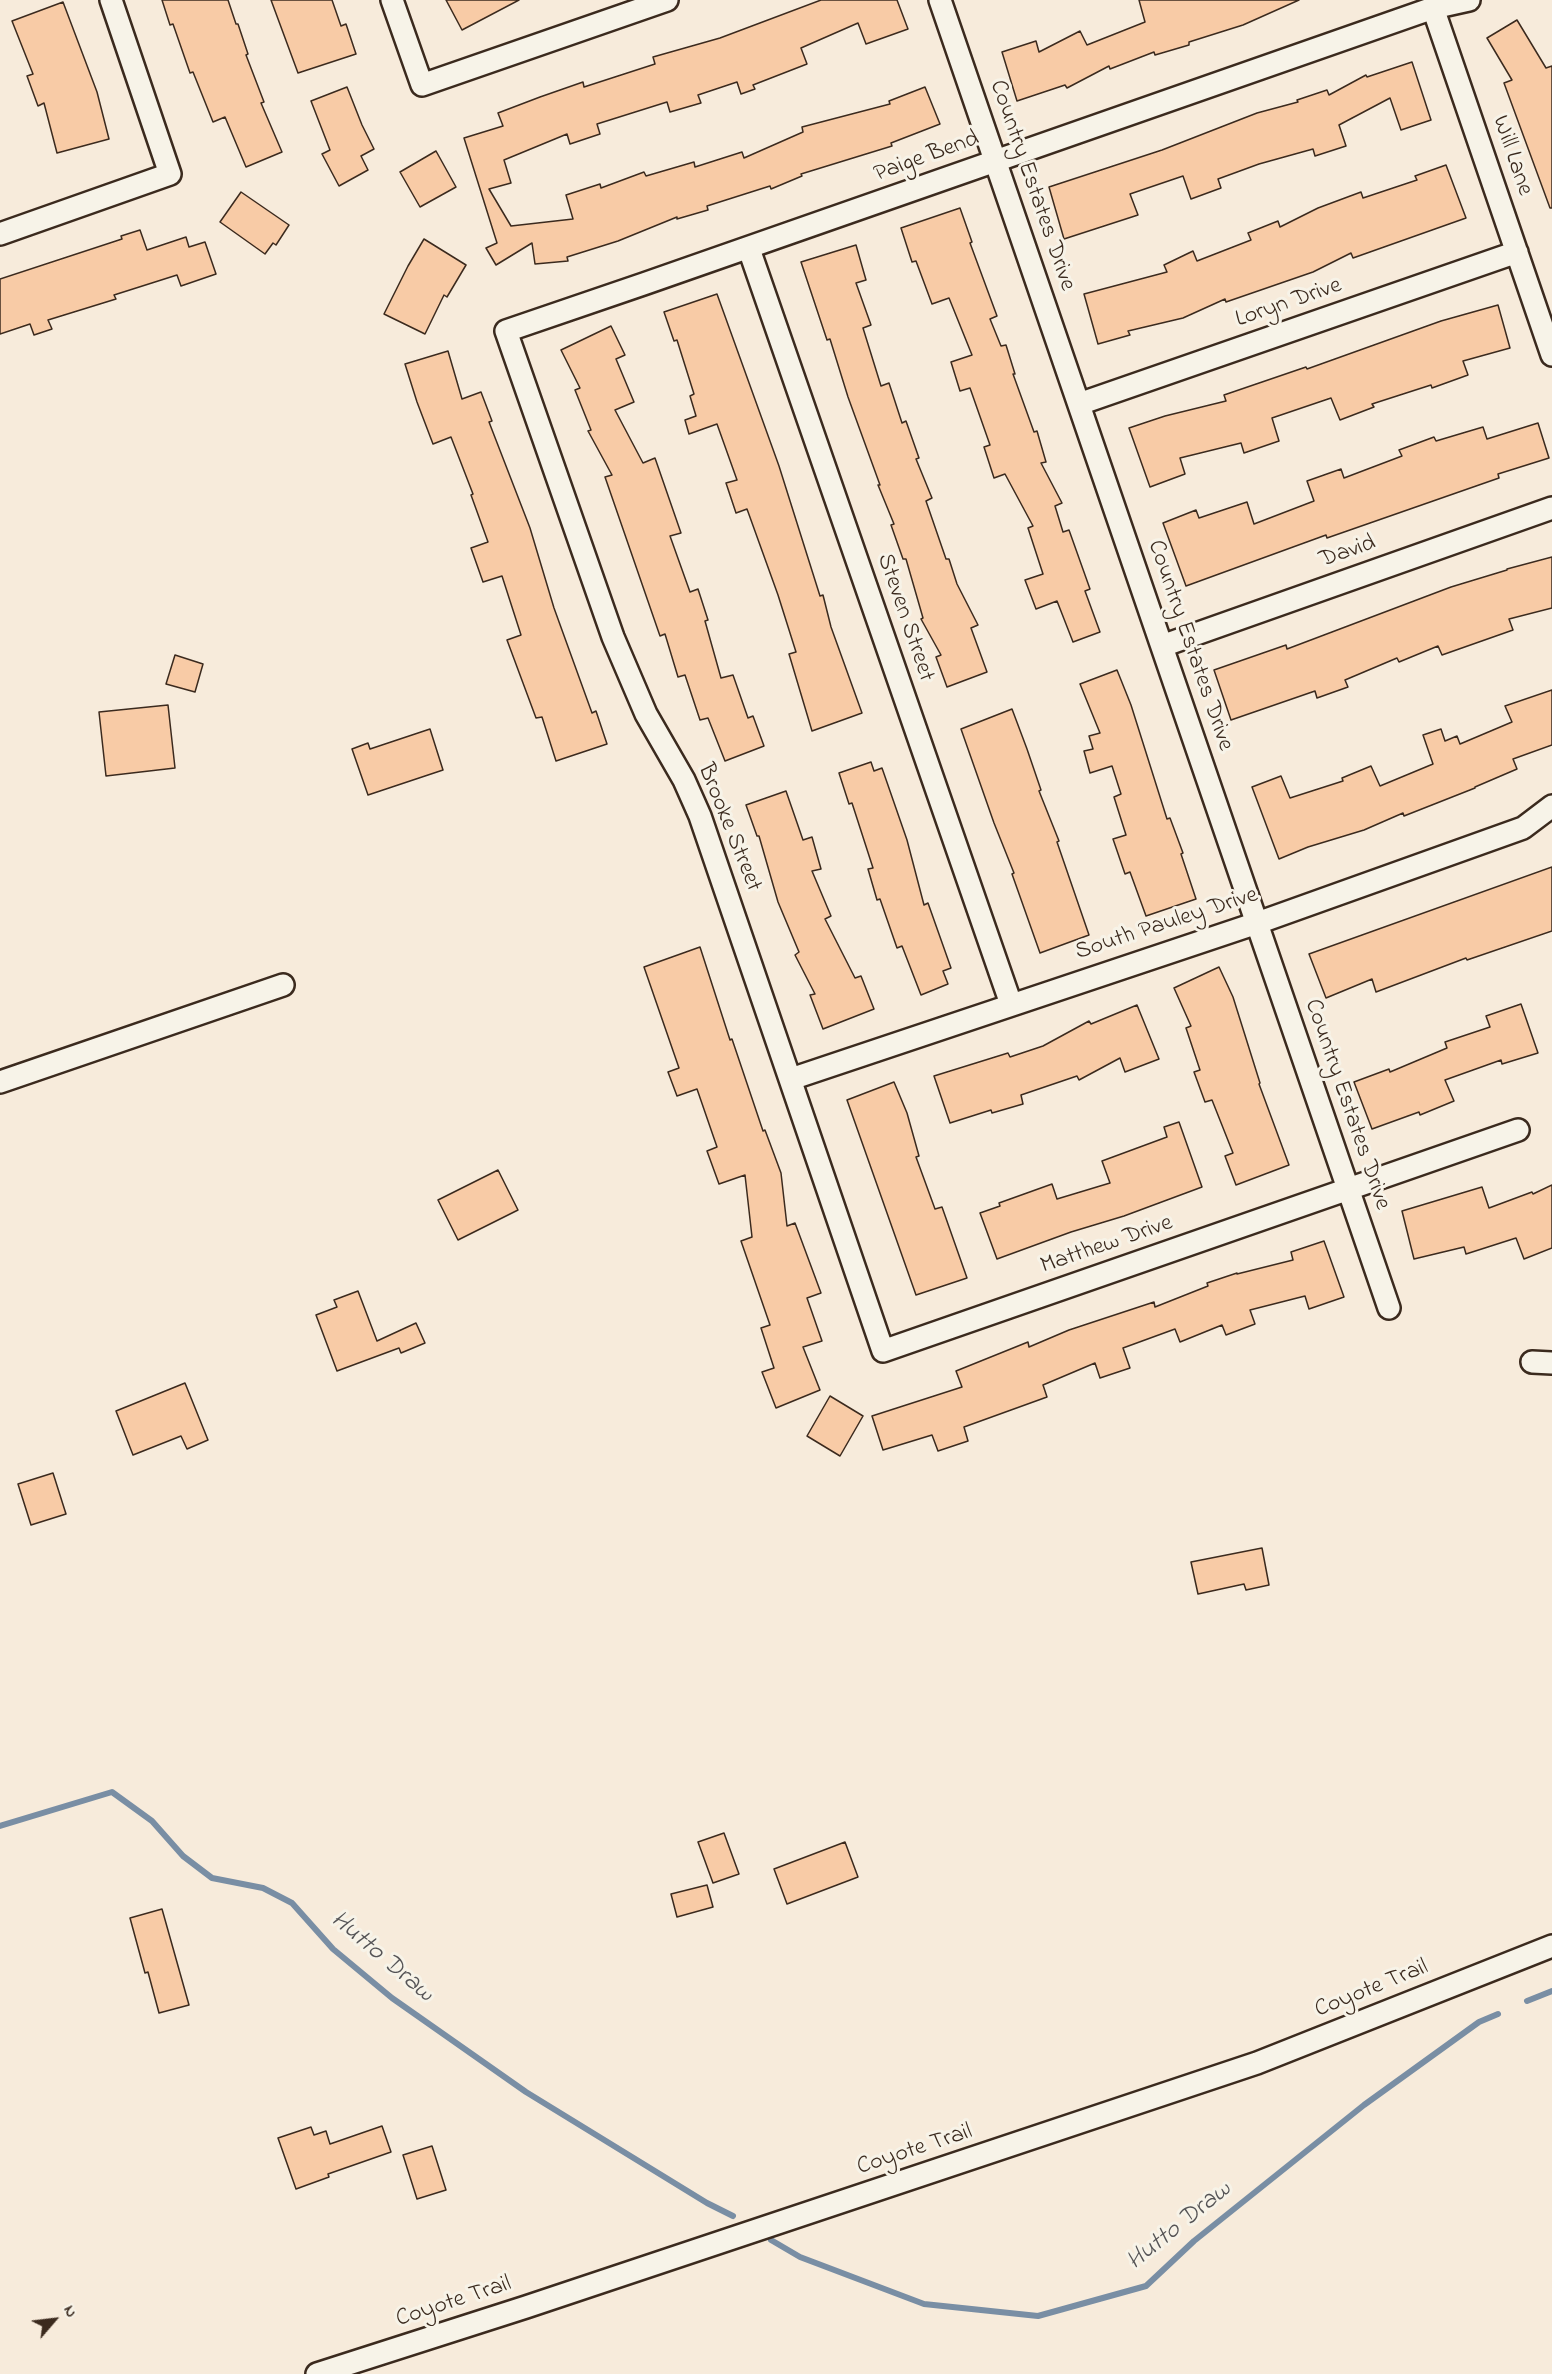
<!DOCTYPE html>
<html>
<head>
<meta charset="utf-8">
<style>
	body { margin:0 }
	#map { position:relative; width:1552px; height:2374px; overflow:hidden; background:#f7ebdb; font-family:"Indie Flower",sans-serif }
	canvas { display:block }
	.north { position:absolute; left:24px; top:2290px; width:60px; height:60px; -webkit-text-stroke:4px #f7f3e8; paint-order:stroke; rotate:62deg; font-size:16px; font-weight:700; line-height:24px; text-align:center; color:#3b2a1e }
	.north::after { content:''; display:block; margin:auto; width:21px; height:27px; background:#3b2a1e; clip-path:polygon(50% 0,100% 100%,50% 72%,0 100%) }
</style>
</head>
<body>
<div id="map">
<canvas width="1552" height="2374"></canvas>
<div class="north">N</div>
</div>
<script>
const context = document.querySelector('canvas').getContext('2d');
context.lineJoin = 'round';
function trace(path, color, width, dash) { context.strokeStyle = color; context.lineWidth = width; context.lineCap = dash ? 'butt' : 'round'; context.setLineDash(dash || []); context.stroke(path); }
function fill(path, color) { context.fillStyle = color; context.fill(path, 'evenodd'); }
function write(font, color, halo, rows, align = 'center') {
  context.font = font + ' "Indie Flower",sans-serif'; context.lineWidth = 6; context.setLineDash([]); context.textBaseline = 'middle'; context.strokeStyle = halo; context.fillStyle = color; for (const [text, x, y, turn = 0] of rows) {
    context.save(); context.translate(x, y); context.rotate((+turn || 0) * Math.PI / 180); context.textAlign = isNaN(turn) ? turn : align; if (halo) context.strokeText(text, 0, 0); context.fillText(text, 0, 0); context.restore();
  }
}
const stream = new Path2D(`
	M0,1826L112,1792L152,1821L183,1856L212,1878L263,1888L292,1903L333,1949L392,1998L526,2092L707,2203L733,2216
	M1527,2001L1552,1991
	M771,2240L800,2257L924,2304L1038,2316L1146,2286L1194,2241L1364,2105L1479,2022L1498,2014`);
const building = new Path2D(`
	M162,0H228L236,24H238L248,54L246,55L264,102L261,103L282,152L246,167L225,117L213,122L193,72L190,73L173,24L170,25Z
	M271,0H332L341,26L346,24L356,54L298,73Z
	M446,0H519L462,30Z
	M821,0H897L908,29L866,44L858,23L801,48L807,64L753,85L755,89L741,94L737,82L698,95L701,103L670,112L667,102L597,124L600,134L570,144L567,134L504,160L511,183L489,189L511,226L573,219L566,195L600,184L601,188L644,172L646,176L694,162L695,167L742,152L744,158L803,132L802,127L890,104L889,101L925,87L940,124L891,143L892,146L801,174L802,176L771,189L770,186L707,206L708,210L677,219V217L618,241L567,257L568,261L535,264L532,243L496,265L486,248L497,243L464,138L503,126L498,113L540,97L583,82L584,87L655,64L653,57L720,38Z
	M1139,0H1299L1243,25L1189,42V45L1155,55L1154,52L1110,69L1109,66L1067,88L1065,85L1017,101L1002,52L1036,41L1039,52L1080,31L1087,45L1145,22Z
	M63,2L97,92L109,139L57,153L44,103L38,106L27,76L33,74L12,21Z
	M1517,20L1546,68L1552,66V208H1550L1504,83L1512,80L1487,38Z
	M1412,62L1431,120L1401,130L1390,98L1339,125L1346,146L1315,156L1313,149L1259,164L1218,179L1221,188L1191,199L1183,176L1130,194L1138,215L1064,239L1049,187L1162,150L1257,113L1298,102L1297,100L1327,90L1329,95L1366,75L1367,77Z
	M347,87L362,125L374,149L361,156L368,170L339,186L322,154L330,150L311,101Z
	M436,151L456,187L420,207L400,172Z
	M1446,165L1466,218L1353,258L1351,253L1313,272L1226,302L1225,299L1183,318L1128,331L1130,335L1098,344L1084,294L1167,272L1164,265L1193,251L1197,261L1251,240L1248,233L1278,221L1280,227L1318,208L1361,192L1363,198L1417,180L1415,176Z
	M241,192L289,225L276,245L273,243L265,254L220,222Z
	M960,208L972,242L970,243L997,316L990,319L1001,346L1006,345L1015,374H1013L1034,432L1037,431L1046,462L1041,463L1062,503L1055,506L1063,532L1069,530L1090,589L1085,591L1100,632L1073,642L1057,601L1036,609L1025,580L1043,574L1028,528L1033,526L1005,474L994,478L984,447L990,445L970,388L960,391L951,362L972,355L949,298L932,304L916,261L912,262L901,228Z
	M140,230L147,250L186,237L189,247L205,242L216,274L181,286L177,275L114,295L116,299L48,320L52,329L34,335L30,324L0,334V279L122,239L121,236Z
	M424,239L466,265L447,297L444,295L425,334L384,314L408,266Z
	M856,245L866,280L856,283L871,325L863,328L881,386L889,383L902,423L906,421L919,458L916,459L932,498L926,501L946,559H949L957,584L978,625L971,628L987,672L947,687L936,657L941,655L921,619L923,618L906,559H903L891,525L894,524L878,485H880L848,397L830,339L827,340L801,262Z
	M717,294L779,466L820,596L823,595L831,627L862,713L812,731L789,654L796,652L778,595L747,509L736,513L726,483L737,480L717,424L689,434L685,420L696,416L690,396L694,394L677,340L674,341L664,312Z
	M1498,305L1510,348L1463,361L1468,375L1432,388L1431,385L1372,404L1374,407L1340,420L1331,398L1272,418L1279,441L1244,453L1241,443L1180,458L1185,474L1150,487L1129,428L1165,416L1226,401L1224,395L1306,367L1307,369L1441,321Z
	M611,326L625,355L616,359L634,402L615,410L643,463L655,458L681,533L670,536L690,592L698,589L708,620L705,621L721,678L733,675L748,718L753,716L764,746L725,761L708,718L700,720L685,675L678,677L665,634L660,636L605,477L612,475L588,431L591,430L575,390L580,388L561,350Z
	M448,351L462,399L481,392L492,421L489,422L530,528L554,608L592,713L596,711L607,744L556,761L542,717L536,718L507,640L521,635L502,576L483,582L471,548L488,542L471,495L473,494L451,437L433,444L417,402L405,364Z
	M1538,423L1549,458L1498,474L1499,478L1327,538L1326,535L1186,586L1163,523L1196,510L1199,518L1247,502L1254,524L1314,501L1307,481L1341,469L1344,478L1402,456L1399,450L1434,437L1436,441L1483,427L1487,439Z
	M1552,557V608L1509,619L1513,630L1442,655L1438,646L1399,662L1397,658L1345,680L1348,687L1317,698L1315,691L1231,720L1214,670L1286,645L1287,649L1451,587L1507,570V569Z
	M175,655L203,664L195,692L166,684Z
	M1117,670L1131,705L1167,819L1170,818L1183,853L1181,854L1196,899L1146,916L1130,872L1125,874L1113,839L1126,835L1114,797L1121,794L1112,766L1090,773L1084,751L1093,749L1089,736L1100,733L1080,684Z
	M1552,690V745L1513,759L1517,769L1475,787V788L1404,816L1403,813L1364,830L1308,847L1279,859L1252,787L1281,776L1290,798L1343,781L1342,778L1371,766L1380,786L1433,764L1423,735L1441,729L1445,741L1457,736L1460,744L1512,722L1505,706Z
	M168,705L175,768L106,776L99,712Z
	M1012,709L1027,749L1041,790L1039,791L1059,841L1057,842L1089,935L1040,953L1012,874L1014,873L994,823L961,729Z
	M430,729L443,770L368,795L352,749L368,743L370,749Z
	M871,762L874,771L882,768L907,840L924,905L928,903L951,968L943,971L948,984L921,995L902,946L897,948L880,899L877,900L868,869L873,868L852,803L849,804L839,773Z
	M786,791L803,840L812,837L821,869L812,871L831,916L825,919L855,978L861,976L874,1009L823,1029L810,995L815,994L795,955L799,952L778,902L759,836H757L746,805Z
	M1552,867V931L1467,960L1466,958L1376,992L1372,979L1326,998L1309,954Z
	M700,947L730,1040L732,1039L763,1131L765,1130L781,1173L787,1226L795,1223L821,1293L807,1298L822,1341L803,1347L820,1390L776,1408L762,1372L774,1368L761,1328L770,1325L741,1241L752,1237L745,1175L719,1184L707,1151L717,1147L697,1089L677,1096L668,1072L679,1068L644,967Z
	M1219,967L1233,997L1260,1083L1259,1084L1289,1165L1236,1185L1225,1156L1233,1153L1212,1100L1205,1102L1194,1072L1200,1070L1186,1028L1191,1026L1174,988Z
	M1521,1004L1538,1053L1502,1064L1501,1060L1445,1080L1454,1101L1420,1115L1419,1112L1372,1129L1354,1082L1389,1069L1390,1072L1447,1048L1445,1042L1490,1027L1486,1016Z
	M1137,1005L1159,1059L1125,1072L1120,1058L1079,1080L1077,1076L1021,1095L1023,1104L992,1113L991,1110L950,1123L934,1076L1008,1053L1010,1057L1043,1046L1089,1021L1091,1024Z
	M894,1082L907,1113L919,1156L916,1157L935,1209L942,1207L967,1278L916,1295L847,1100Z
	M1179,1122L1202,1187L1124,1216L1071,1232L997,1259L980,1213L1000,1206L999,1203L1052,1184L1057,1199L1110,1183L1102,1161L1167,1137L1164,1127Z
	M498,1170L518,1210L458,1240L438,1200Z
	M1552,1185V1248L1524,1259L1516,1238L1466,1254L1464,1247L1414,1259L1402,1211L1482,1187L1489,1208L1532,1192L1533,1194Z
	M1324,1241L1344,1297L1309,1309L1305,1296L1250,1310L1255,1324L1226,1335L1222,1325L1180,1342L1175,1329L1123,1348L1130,1368L1100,1378L1095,1363L1043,1385L1047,1397L964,1427L968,1441L938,1451L932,1435L883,1450L872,1416L962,1387L956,1371L1028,1342L1029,1347L1069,1330L1154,1302L1155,1307L1208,1286L1207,1283L1237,1273V1274L1293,1260L1291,1252Z
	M358,1291L377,1341L416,1323L425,1343L401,1353L399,1348L337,1371L316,1315L337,1307L334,1300Z
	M185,1383L208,1440L187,1449L181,1436L133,1455L116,1411Z
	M830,1396L863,1416L840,1456L807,1436Z
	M53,1473L66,1514L31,1525L18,1484Z
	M1262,1548L1269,1585L1246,1590L1244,1584L1198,1594L1191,1562Z
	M724,1833L739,1874L713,1883L698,1842Z
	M845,1842L858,1877L787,1904L774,1869Z
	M707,1885L713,1907L677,1917L671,1894Z
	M162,1909L189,2005L159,2013L148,1972L145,1973L130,1918Z
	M382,2126L391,2152L328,2174L329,2177L296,2189L278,2138L311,2127L314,2135L326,2131L330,2144Z
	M432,2146L446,2190L417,2199L403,2155Z`);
const minor = new Path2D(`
	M392,0L422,85L667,0
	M940,0L1389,1308
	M1469,0L1433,8C1124,115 816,226 506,331L613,637L646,714L684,780L700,816L883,1351L1518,1130
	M1433,8L1552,355
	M0,234L170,174L111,0
	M749,249L1011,1004
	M1079,404L1517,252
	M1162,646L1552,508
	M791,1079L1263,921L1523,828L1552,806
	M0,1082L283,985
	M1532,1362L1552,1363
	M317,2374L526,2307L1257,2063L1552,1946`);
const streetNames = [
	["Will Lane",1511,156,71],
	["Paige Bend",927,158,-20],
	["Country Estates Drive",1031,186,71],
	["Loryn Drive",1289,304,-19],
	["David",1348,553,-19],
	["Steven Street",904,618,71],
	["Country Estates Drive",1189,646,71],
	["Brooke Street",728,828,68],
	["South Pauley Drive",1167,925,-18],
	["Country Estates Drive",1346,1105,71],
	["Matthew Drive",1107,1246,-19],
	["Coyote Trail",1372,1990,-22],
	["Coyote Trail",915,2151,-18],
	["Coyote Trail",454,2303,-18]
];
const waterNames = [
	["Hutto Draw",381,1958,40],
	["Hutto Draw",1180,2227,-39]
];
trace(stream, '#798ea4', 6);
fill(building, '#f8cba6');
trace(building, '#3b2a1e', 1.5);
trace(minor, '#3b2a1e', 26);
trace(minor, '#f7f3e8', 21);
write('24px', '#3b2a1e', '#f7f3e8', streetNames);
write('italic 26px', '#555456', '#f7f3e8', waterNames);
</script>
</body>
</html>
